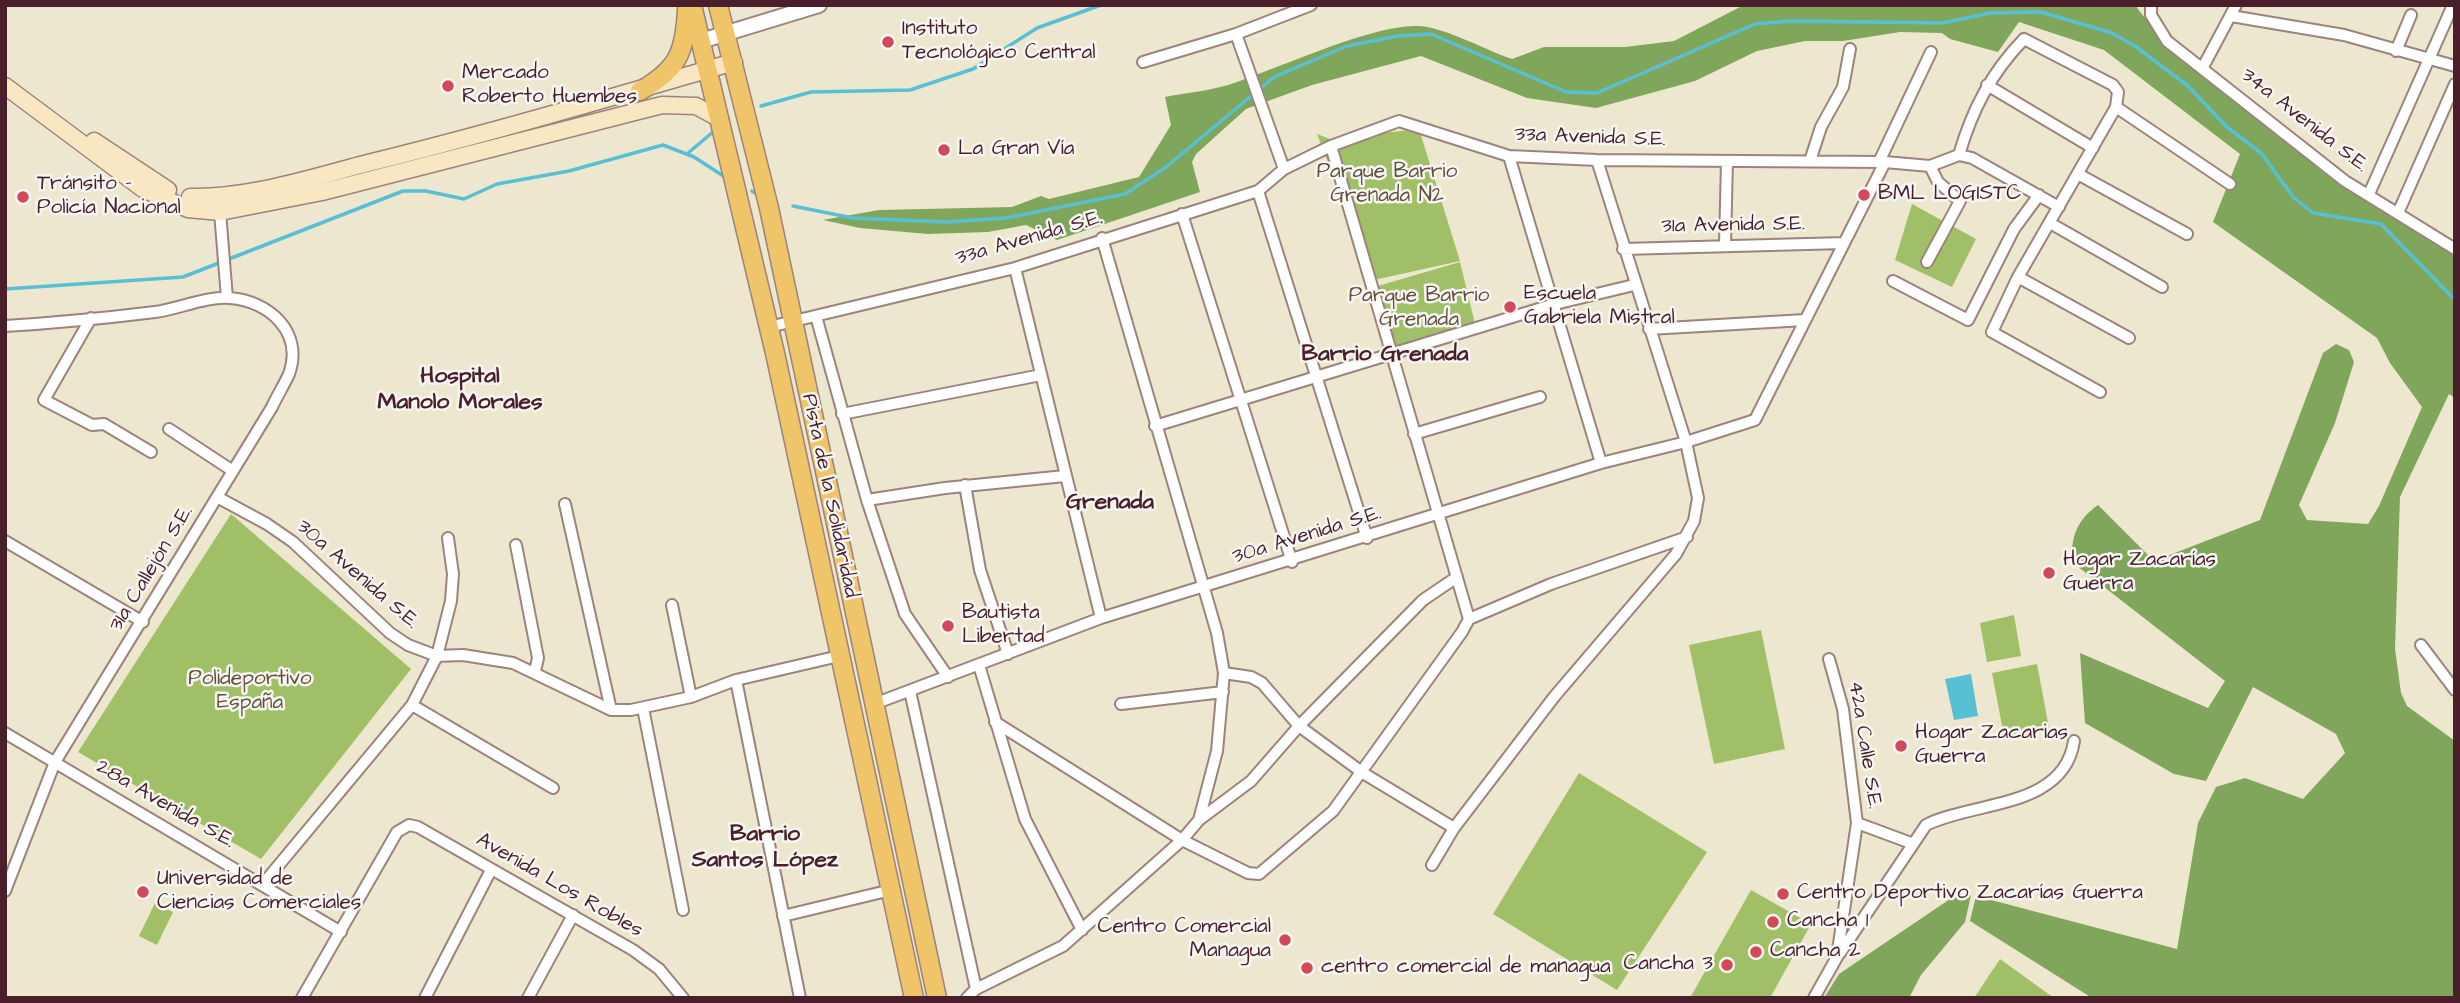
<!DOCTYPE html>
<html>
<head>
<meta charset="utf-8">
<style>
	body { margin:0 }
	#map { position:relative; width:2460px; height:1003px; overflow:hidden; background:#eee7cf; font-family:"Architects Daughter",sans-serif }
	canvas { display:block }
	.frame { position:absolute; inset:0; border:7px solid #4a1f2b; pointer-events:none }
</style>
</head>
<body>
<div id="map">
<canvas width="2460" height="1003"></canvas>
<div class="frame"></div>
</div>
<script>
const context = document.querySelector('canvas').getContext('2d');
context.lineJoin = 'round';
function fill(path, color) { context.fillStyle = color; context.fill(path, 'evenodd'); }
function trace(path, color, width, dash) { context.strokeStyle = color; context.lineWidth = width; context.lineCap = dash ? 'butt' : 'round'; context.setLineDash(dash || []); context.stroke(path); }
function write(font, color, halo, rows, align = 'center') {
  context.font = font + ' "Architects Daughter",sans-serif'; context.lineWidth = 5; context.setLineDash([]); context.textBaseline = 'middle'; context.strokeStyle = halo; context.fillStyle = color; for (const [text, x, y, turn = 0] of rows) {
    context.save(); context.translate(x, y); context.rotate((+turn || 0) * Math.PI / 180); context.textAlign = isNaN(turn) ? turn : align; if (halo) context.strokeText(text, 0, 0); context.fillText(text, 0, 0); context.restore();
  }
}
const green = new Path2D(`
	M1419,129L1460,261L1374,280L1317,134L1330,139Z
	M1912,204L1976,239L1952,287L1895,260Z
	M1460,262L1476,328L1389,353L1371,288Z
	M231,514L411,669L261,859L78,752Z
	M2014,615L2021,656L1987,662L1980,623Z
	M1761,630L1785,749L1714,764L1689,645Z
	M2037,664L2049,728L2004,736L1992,673Z
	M1579,773L1707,852L1617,990L1493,914Z
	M1751,890L1811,924L1770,998H1690Z
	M155,903L173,912L157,945L139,936Z
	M2000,959L2054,998H1974Z`);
const forest = new Path2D(`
	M1744,5H2136C2142,27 2317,164 2347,183C2382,205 2418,223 2455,241V398L2449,394L2400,497L2395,649L2401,693L2407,706L2455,741V998H2092L1970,921L1976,896L2177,949L2198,823L2216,787L2245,778L2303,799L2345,753L2336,734L2253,687L2206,781L2174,774L2085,723L2080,653L2208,708L2225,681L2072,562C2071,536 2077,520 2098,505L2154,561L2260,520L2323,353L2336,344L2349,350L2354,362L2335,423L2299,505L2307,520L2368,524L2379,506L2422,407L2390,363L2377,338L2213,222L2240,154L2104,50L2019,22L1998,52L1950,39L1942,33L1900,32L1843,41H1805L1757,51L1695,81L1596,108L1527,98L1421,56L1312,85L1246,109L1196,154L1192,162L1200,192L1057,240L1026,225L988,232L928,234L860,228L823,220L879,210L1012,207L1041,196L1049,199L1139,177L1171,125L1165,97C1185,93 1208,91 1228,85C1274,71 1383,18 1427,27C1453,32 1486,50 1512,59L1544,47H1625L1674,41Z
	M1971,895L1965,922L1921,975L1909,998H1824L1839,974L1953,897Z`);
const water = new Path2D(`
	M1971,674L1978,716L1954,720L1945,679Z`);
const stream = new Path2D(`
	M761,106L811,92L910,90L973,69L1037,28L1101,5
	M688,153L713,132
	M752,191L755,193
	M793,206L853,218L946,222L1006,218L1125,194L1166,167L1274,77L1347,46L1398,36L1431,34L1566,92L1597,93L1755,24L1790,21L1943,23L1990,13L2041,12L2112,33L2135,46L2188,86L2227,127L2262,154L2293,197L2313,213L2381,224L2455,300
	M5,289L183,277L403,191H426L464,199L497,184L569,171L663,145L694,157L725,177`);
const minor = new Path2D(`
	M2151,5V15L2167,41L2345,181L2455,249
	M2231,16L2344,35L2455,66
	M2396,51L2411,15
	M1143,62L1236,34
	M2203,67L2236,5
	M1987,85L2093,148
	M2116,107L2230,184
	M1959,155C1972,110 1991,73 2024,39L2113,85L2118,92L2116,107L2018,277L1992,332L2100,392
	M1509,156L1601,463
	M1810,161L1821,127L1843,87L1850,49
	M1879,162L1931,52
	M1284,169L1236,34L1311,5
	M2078,174L2187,234
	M1258,191L1367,538
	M2369,194L2453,5
	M220,212L227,298
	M2398,213L2455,84
	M1182,214L1292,562
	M2050,223L2162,287
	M1725,245L1727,161
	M1623,249L1844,243
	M1927,262L1960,201L1938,182L1930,166
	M1015,268L1101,618
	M2018,277L2129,338
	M1893,281L1968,320L2014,229L2039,195
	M816,316L867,500L905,614L948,677
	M91,318L44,400L92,425L104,424L151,452
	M5,326C55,323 106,318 155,312C179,309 206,296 230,298C269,301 304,332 289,374C284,385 277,396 272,407L55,762L5,891
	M769,327L1015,268L1258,191L1284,169L1331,146L1399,121L1509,156L1597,160L1885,162L1930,166L1959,155L1972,158L2059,207
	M1649,329L1805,320
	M842,414L1041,375
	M1155,426L1555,304L1634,285
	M169,429L233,471
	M1414,434L1540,397
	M965,485L980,570L1008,654
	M217,497L267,524L293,542L390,633L408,645L437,656L463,655L513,663L611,710H631L691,697L736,680L839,656
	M867,500L945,488L1065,476
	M565,504L611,710
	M5,541L143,622
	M516,545L538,658L535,671
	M672,605L691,697
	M1469,619L1551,584L1687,537
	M2421,645L2455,690
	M979,665L1025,819L1082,930
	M1224,673L1251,677L1262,683L1299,726L1363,773L1454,828L1432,865
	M736,680L800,998
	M910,691L976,989
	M874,704L1101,618L1601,463L1686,442L1755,420L1885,162
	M1121,704L1223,692
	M412,705L553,788
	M643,708L683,910
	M995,722L1182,840L1248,873L1259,874L1333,811L1462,632L1469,619L1331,146
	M5,733L341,932
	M1199,820L1251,781L1299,726L1423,600L1457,577
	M1857,823L1911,843
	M1454,828L1554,697L1676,554L1694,521L1698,498L1686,442L1597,160
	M263,884L412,705L437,656L451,601L453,574L448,538
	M783,916L891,890
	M1840,953L1926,825C1973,801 2064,809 2074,741
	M302,998L397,832L409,825L418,827L633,950L659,969L683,998
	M425,998L491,870
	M528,998L573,915
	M967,998L976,989L1063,946L1182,840L1199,820L1217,751L1224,673L1217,633L1102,238
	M1814,998L1837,957L1857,823L1843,709L1829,659`);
const tertiary = new Path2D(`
	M701,41L819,5`);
const secondary = new Path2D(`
	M5,86L143,189L188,209L220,212L322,192L662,105L696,106L720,119
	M94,141L168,190
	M190,197C250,198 310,178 368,163C491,133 612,97 734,62`);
const primary = new Path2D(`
	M692,5L775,353L914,998
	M718,5L769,208L937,998
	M640,91C678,69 685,53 687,9`);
const markers = [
	[888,42,7,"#d1495b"],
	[448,86,7,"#d1495b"],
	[944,150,7,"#d1495b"],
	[1864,195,7,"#d1495b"],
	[23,197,7,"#d1495b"],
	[1510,307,7,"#d1495b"],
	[2049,573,7,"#d1495b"],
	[948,626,7,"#d1495b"],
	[1901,746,7,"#d1495b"],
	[143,892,7,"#d1495b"],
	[1783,894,7,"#d1495b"],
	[1773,922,7,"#d1495b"],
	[1285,940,7,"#d1495b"],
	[1756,952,7,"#d1495b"],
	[1727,965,7,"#d1495b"],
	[1307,968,7,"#d1495b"]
];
const poiNames = [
	["Instituto",902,30],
	["Tecnológico Central",902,54],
	["Mercado",462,74],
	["Roberto Huembes",462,98],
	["La Gran Vía",958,150],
	["Tránsito -",37,185],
	["Policía Nacional",37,209],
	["BML LOGISTC",1878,195],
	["Escuela",1524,295],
	["Gabriela Mistral",1524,319],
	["Hogar Zacarías",2063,561],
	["Guerra",2063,585],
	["Bautista",962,614],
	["Libertad",962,638],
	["Hogar Zacarias",1915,734],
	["Guerra",1915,758],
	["Universidad de",157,880],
	["Ciencias Comerciales",157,904],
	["Centro Deportivo Zacarías Guerra",1797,894],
	["Cancha 1",1787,922],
	["Centro Comercial",1271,928,"right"],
	["Managua",1271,952,"right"],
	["Cancha 2",1770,952],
	["Cancha 3",1713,965,"right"],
	["centro comercial de managua",1321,968]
];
const streetNames = [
	["34a Avenida S.E.",2304,121,38],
	["33a Avenida S.E.",1590,138,2],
	["31a Avenida S.E.",1733,226,-1],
	["33a Avenida S.E.",1029,239,-16],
	["Pista de la Solidaridad",829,496,78],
	["30a Avenida S.E.",1307,536,-17],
	["31a Callejón S.E.",152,569,-59],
	["30a Avenida S.E.",357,575,41],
	["42a Calle S.E.",1864,745,81],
	["28a Avenida S.E.",165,805,30],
	["Avenida Los Robles",559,886,30]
];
const parkNames = [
	["Parque Barrio",1387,173],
	["Grenada N2",1387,197],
	["Parque Barrio",1419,297],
	["Grenada",1419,321],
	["Polideportivo",250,680],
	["España",250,704]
];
const neighbourhoodNames = [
	["Barrio Grenada",1385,355],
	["Hospital",460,377],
	["Manolo Morales",460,403],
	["Grenada",1110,503],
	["Barrio",765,835],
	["Santos López",765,861]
];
fill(green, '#a1bf66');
fill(forest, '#80a65b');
fill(water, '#58c0d5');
trace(stream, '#58c0d5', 3.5);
trace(minor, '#9c837d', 14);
trace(tertiary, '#9c837d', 18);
trace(secondary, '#9c837d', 19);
trace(primary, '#9c837d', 21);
trace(minor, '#fff', 10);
trace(tertiary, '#fff', 14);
trace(secondary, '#f9e7c3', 16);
trace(primary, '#f0c469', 18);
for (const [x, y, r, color] of markers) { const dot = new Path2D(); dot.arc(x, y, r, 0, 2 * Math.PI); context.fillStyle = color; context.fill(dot); trace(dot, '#f6f6f2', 2.5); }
write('21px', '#4a1f2b', '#f6f6f2', poiNames, 'left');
write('21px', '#4a1f2b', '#f6f6f2', streetNames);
write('21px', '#644f3d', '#f6f6f2', parkNames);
write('bold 23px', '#4a1f2b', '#f6f6f2', neighbourhoodNames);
</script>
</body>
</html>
